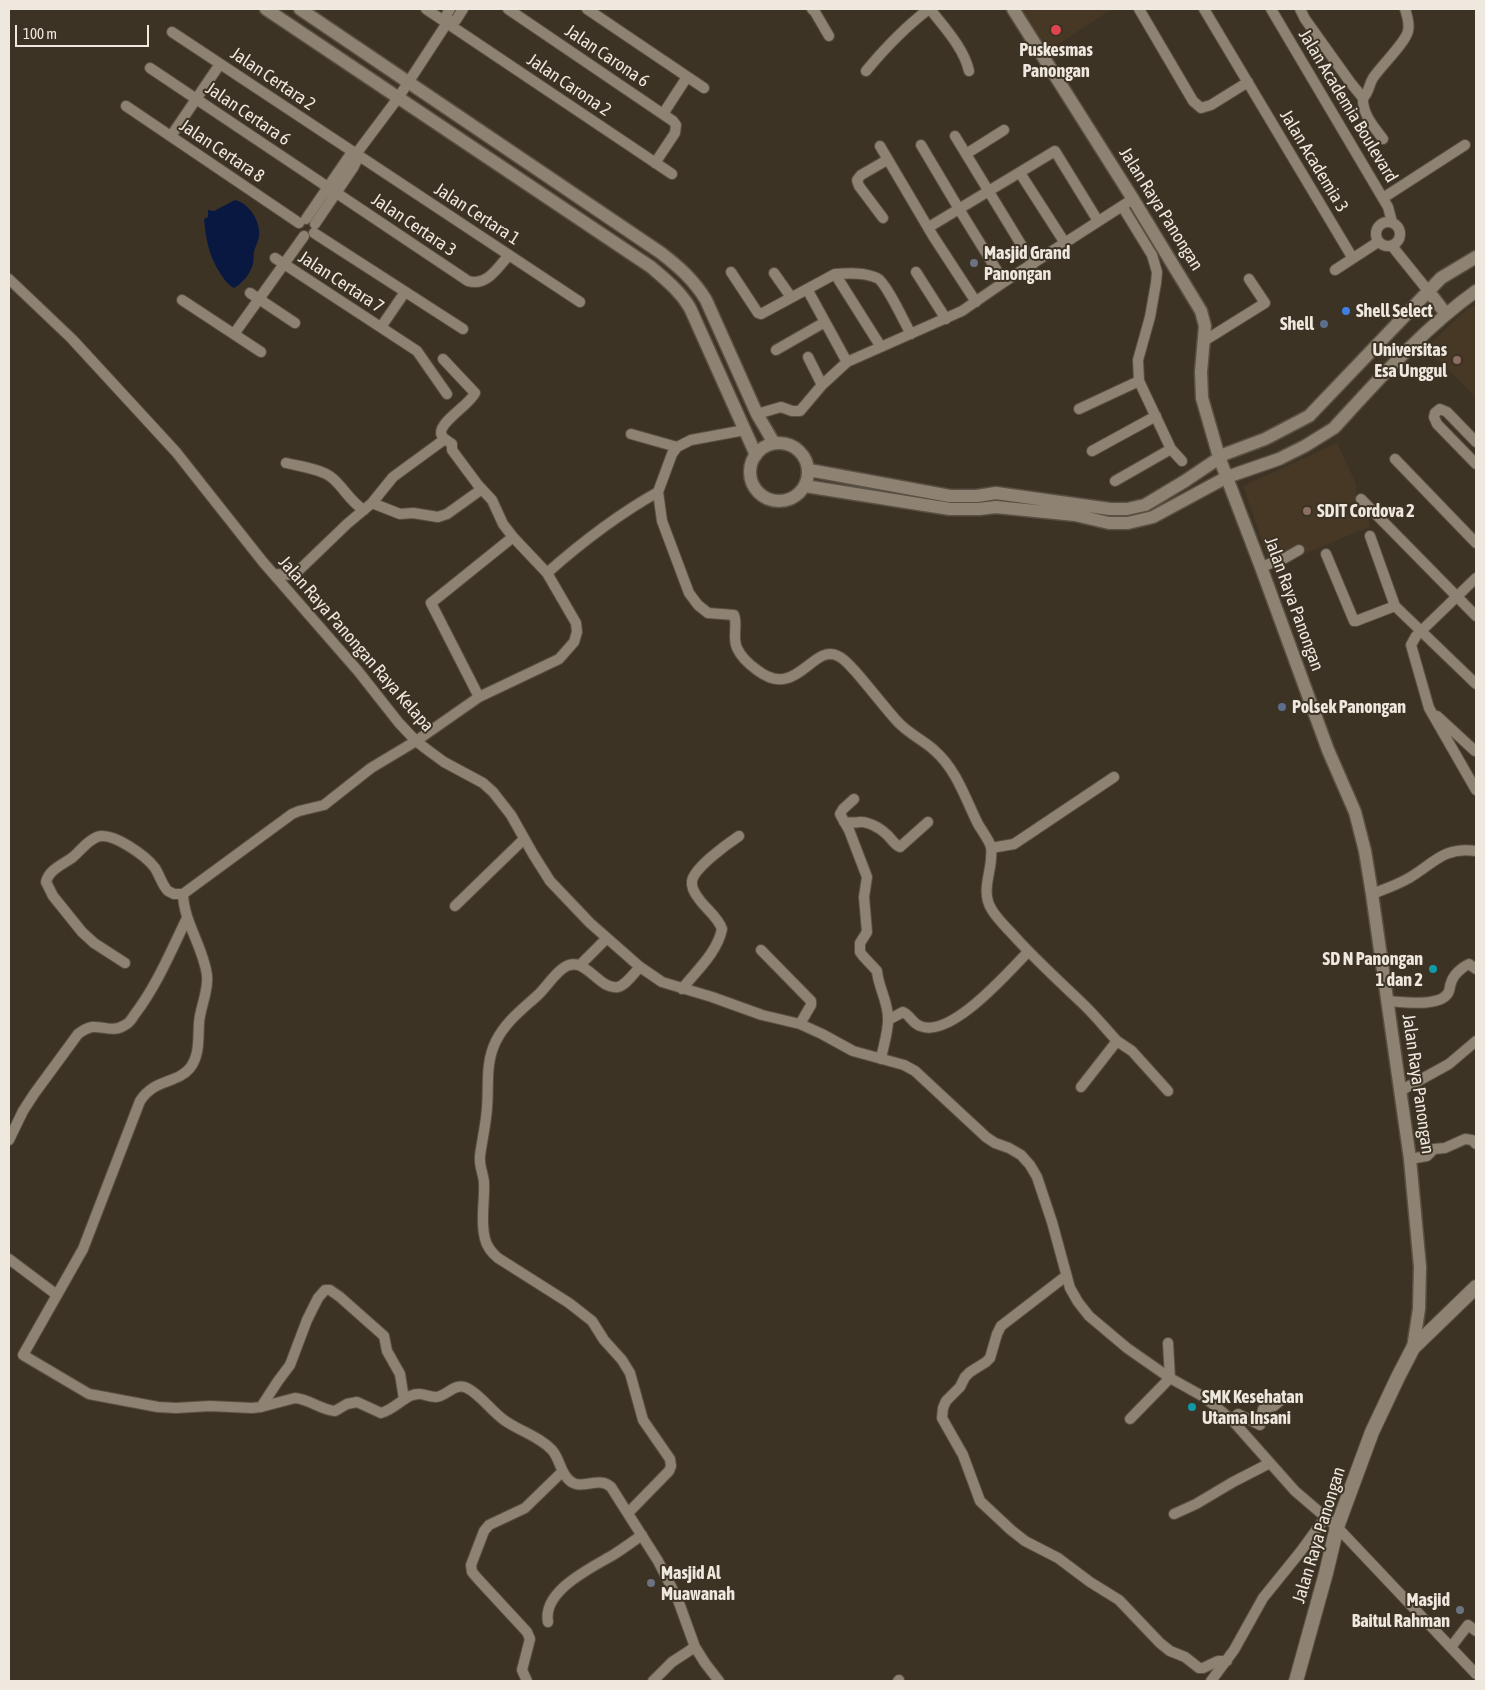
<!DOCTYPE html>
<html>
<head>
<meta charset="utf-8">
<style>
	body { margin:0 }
	#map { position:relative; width:1485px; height:1690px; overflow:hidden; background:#3d3325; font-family:"Asap Condensed",sans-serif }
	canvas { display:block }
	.frame { position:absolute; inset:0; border:10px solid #eee8df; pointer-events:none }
	.scale { position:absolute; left:15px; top:25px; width:134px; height:22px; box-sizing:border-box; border:2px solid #eee8df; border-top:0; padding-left:6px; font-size:15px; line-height:18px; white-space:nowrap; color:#eee8df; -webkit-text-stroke:4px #3d3325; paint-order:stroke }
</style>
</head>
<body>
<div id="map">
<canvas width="1485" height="1690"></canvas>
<div class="frame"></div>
<div class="scale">100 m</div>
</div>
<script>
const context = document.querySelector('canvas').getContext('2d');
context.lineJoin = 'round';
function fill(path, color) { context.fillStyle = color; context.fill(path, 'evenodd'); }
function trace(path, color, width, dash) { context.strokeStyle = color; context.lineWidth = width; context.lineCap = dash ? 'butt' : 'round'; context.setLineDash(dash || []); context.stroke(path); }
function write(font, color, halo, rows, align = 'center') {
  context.font = font + ' "Asap Condensed",sans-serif'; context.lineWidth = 4; context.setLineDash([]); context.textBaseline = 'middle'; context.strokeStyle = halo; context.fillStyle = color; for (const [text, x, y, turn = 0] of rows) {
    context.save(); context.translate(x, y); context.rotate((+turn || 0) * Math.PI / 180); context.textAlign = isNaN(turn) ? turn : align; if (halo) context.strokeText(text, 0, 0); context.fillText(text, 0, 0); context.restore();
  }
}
const built = new Path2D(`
	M1019,9H1112L1046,52Z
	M1476,304V398L1451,372L1424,349L1465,311Z
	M1337,443L1356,484V503L1368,518L1370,527L1271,567L1243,486Z`);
const water = new Path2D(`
	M235,200C250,204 261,222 259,237C258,242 255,247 254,252C253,256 254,260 253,264C250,274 243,283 234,288C227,284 224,279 220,273C209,256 206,240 204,219L208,217V210L214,211Z`);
const minor = new Path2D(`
	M426,9L672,174
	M508,9L673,121L676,125L675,133L655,163
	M587,9L704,88
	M812,9L815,12L829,36
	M930,9C944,27 964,48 969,71
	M1139,9L1193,101L1201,108L1211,105L1248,82
	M1204,9L1352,257
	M1271,9L1388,207L1392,222
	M1300,9L1305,19L1350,82L1363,98C1362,114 1374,127 1383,139
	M447,23V14L450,9
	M172,32L580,302
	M150,68L468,281C487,287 498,267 509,255
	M866,71C885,48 905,27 929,9
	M1363,98C1369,93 1369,84 1373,78C1381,66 1406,42 1408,31C1410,23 1407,16 1405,9
	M126,106L299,223
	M663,114L687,77
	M171,136L220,64
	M955,136L1033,264
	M921,145L959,209L1004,282
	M880,146L933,236L976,302
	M966,154L1004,130
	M1020,173L1065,243
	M1383,198L1465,145
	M1122,206L1152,255L1157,272L1156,283L1150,317L1138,360L1139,381L1171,449L1182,461
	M883,218L859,186L857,180L861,175L887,160
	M306,219L350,155L356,154L398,98L447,23L456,20L463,9
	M1376 234a12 12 0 1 1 24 0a12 12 0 1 1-24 0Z
	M315,224L353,168L357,160L356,154
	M929,227L1055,151L1098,221
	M314,233L463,329
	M1392,246L1429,292
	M275,258L417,351L447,394
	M1335,270L1378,242
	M731,272L758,313L761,314L835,274C848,273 865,272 877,278C886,282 905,324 911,334
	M916,272L946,319
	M774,273L791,297
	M835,274L881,347
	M9,279L72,339L176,452L263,562L358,671L399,723L416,741L429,751L444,762L483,783L493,792L511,815L533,854L550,881L590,923L640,967L662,982L712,997L762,1015L800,1024L822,1034L853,1051L904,1065L915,1071L986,1137L995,1143L1009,1148L1021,1155L1030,1165L1037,1177L1052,1222L1070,1288L1078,1302L1089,1316L1127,1348L1170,1378L1204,1397L1232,1420L1295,1491L1337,1527L1476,1674
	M807,289L847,362
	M250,293L295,323
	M182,300L261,352
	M381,327L405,292
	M234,334L304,236
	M1204,341L1265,303L1249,279
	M776,350L825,322
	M808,357L822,385
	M1079,409L1139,381
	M757,414L781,407L792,411H800L822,385L847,362L962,311L1004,282L1133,199
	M745,430L691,440L677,447L672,454L658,492L662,521L689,593L698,605L708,613L734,615C738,625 732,637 737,648C741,657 750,665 757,670C797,701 812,643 838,656C845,659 850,666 855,671C869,687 882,704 896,720C907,733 922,739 934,750C957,770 965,798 978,824C982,831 989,840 991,847C992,850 991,855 991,859C990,876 981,893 992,910C998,920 1008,929 1016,938C1037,961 1059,981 1081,1002C1094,1014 1105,1028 1117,1041
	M631,434L677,447
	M1476,442L1447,412L1440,409L1435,413L1434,417L1437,424L1476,464
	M1092,451L1156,416
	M1395,459L1476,543
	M286,463C299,466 321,469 331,477C343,486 350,502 364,510
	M1115,481L1171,449
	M1361,499L1476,616
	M372,503L400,514L413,513L438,517L447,514L482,489
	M1370,536L1395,606L1476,684
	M1326,554L1354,621H1356L1395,606
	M1261,567L1285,558L1299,550
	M547,573C582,542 617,515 658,492
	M275,574L294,575L347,524L372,503L393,477L445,439
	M1476,578L1416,636L1411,645L1429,708L1476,790
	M479,697L431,603L513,537
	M1437,716L1475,751
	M854,799L843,809L840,814L849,830L867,877L864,897L867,932L860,943V952L863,956L877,971C878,987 889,1003 888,1020C888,1033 883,1047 881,1059
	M844,822C851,823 854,823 860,822C867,821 880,828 885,833C891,837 893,844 900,847L928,822
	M991,848L1014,844L1114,777
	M183,894C184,923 203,946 207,975C209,991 200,1007 199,1023C198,1038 200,1055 190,1068C177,1084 155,1078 140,1101L83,1249L23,1355L89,1394L158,1407L176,1408L210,1406L252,1408L261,1407L295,1398C309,1399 321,1410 335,1411L347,1404L357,1402L381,1413C392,1410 400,1401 410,1396C422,1391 426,1397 436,1397C447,1396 455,1382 467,1388C481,1395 491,1411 504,1420C519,1431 539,1436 552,1450C560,1459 560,1472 569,1480C581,1492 598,1475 611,1487L658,1561L678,1600L695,1647L705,1663L719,1681
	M1372,894C1385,889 1397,885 1409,878C1433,864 1444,846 1476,851
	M455,906L524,839
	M761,950L811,1001V1005L800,1024
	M125,963L94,943L82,932L53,896L46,882C49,869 64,864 73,857C81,850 87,841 97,837C112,831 146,856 155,868C160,876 162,885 168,891L174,894H183L292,814L299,811L324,805L371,768L416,741L479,697L559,659L574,642L577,632L576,623L547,573L513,537L503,524L492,500L478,485L452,450V444C449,442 444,439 442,436C435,424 469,406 475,393L443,359
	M581,964L607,938
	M682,989C696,971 717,953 722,929C718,917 706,909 699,899C695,894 691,888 692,881C694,868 727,844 739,836
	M1387,1001C1402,1002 1443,1008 1449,991C1450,988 1450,985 1451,983C1453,975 1462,967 1469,964L1476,969
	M888,1020L903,1012C910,1015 912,1023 920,1026C951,1039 1008,972 1028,952
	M1081,1087L1117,1041L1132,1051L1168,1091
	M1400,1091L1449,1064L1476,1041
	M9,1140L23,1111L34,1094L78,1034C82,1031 86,1028 92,1027C104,1026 113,1033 125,1025C130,1023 132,1018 135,1014C157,985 171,951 187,918
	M1410,1159L1427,1156L1434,1149L1445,1148L1465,1139L1472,1140L1476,1144
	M9,1259L57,1295
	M1066,1276L1001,1326L997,1334L990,1358L986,1362L970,1372L965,1377L960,1387L946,1401L943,1408L942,1418L963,1455L980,1501L1011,1530L1025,1541L1058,1558L1090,1582L1119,1600L1160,1643L1170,1651L1185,1657L1199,1668H1203L1218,1661H1227
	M261,1407L278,1381L290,1365L307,1320L318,1298L325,1290H330L340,1297L384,1336L387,1351L400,1374L404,1399
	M1130,1419L1170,1378L1168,1343
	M1232,1420L1238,1414L1260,1425L1263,1409L1274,1406L1280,1401
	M628,1513L669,1471L671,1466L670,1459L643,1420L630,1373L622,1360L604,1340L592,1321L569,1303L498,1258C492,1253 487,1247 485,1239C480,1221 485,1201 484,1182C483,1173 479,1166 480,1156C482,1140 486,1124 487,1108C489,1085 485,1063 496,1041C506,1021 523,1009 539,994C547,986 553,976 562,969C584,951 598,991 618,987C626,985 634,973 640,967
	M1174,1514L1196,1504L1233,1482L1270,1463
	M548,1622C542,1591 591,1568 613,1555C623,1549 632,1542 642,1535
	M1451,1647L1468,1625L1476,1631
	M527,1681L522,1670L530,1639L527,1632L478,1579L472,1572L471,1565L484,1531L489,1525L525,1508L562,1472
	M653,1681L672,1662L695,1647
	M898,1681L899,1680
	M1211,1681L1234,1650L1263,1598L1301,1551L1325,1518`);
const tertiary = new Path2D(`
	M266,9L651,267C666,280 680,291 690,308L756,455
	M300,9L661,253C679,267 694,280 706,300L757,414L774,443
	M1013,9L1133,199L1201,311L1205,326L1201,372L1202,398L1219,457L1261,567L1328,750L1355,812L1365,851L1372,894L1410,1159L1420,1267L1419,1309L1413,1348
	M1429,292L1446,314
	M750 472a29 29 0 1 1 58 0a29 29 0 1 1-58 0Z
	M809,470L950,496H977L996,493L1110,509H1127L1145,505L1185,481L1225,454L1265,439L1309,416L1441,278L1476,257
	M805,486L950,509H979L996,507L1075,515L1109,523H1128L1153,517L1227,477L1279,459L1305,446L1334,428C1379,379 1423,329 1476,291`);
const secondary = new Path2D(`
	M1296,1681L1326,1573L1337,1527L1372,1432L1398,1377L1413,1348L1476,1287`);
const markers = [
	[1056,30,6,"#e0444e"],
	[974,263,5,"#6b7280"],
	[1346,311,5,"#3f7fe0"],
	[1324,324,5,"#5c6f8a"],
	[1457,360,5,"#8d6e63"],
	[1307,511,5,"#8d6e63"],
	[1282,707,5,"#5c6f8a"],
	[1433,969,5,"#0f9aa8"],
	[1192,1407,5,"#0f9aa8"],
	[651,1583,5,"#6b7280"],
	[1460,1610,5,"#6b7280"]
];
const poiNames = [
	["Puskesmas",1056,50,"center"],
	["Panongan",1056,71,"center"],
	["Masjid Grand",984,253],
	["Panongan",984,274],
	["Shell Select",1356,311],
	["Shell",1314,324,"right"],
	["Universitas",1447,350,"right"],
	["Esa Unggul",1447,371,"right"],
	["SDIT Cordova 2",1317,511],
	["Polsek Panongan",1292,707],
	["SD N Panongan",1423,959,"right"],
	["1 dan 2",1423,980,"right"],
	["SMK Kesehatan",1202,1397],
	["Utama Insani",1202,1418],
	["Masjid Al",661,1573],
	["Muawanah",661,1594],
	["Masjid",1450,1600,"right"],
	["Baitul Rahman",1450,1621,"right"]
];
const streetNames = [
	["Jalan Carona 6",607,56,34],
	["Jalan Certara 2",273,79,34],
	["Jalan Carona 2",569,85,34],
	["Jalan Academia Boulevard",1348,106,59],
	["Jalan Certara 6",248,114,34],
	["Jalan Certara 8",222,151,34],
	["Jalan Academia 3",1314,161,59],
	["Jalan Raya Panongan",1161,209,58],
	["Jalan Certara 1",477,214,33],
	["Jalan Certara 3",414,225,34],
	["Jalan Certara 7",341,282,33],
	["Jalan Raya Panongan",1294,604,70],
	["Jalan Raya Panongan Raya Kelapa",356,644,49],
	["Jalan Raya Panongan",1418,1084,82],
	["Jalan Raya Panongan",1319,1535,-73]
];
fill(built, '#463824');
fill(water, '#081841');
trace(minor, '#595044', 12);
trace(tertiary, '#595044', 15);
trace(secondary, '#595044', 16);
trace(minor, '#8e8372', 10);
trace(tertiary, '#8e8372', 12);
trace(secondary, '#8e8372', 14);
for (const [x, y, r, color] of markers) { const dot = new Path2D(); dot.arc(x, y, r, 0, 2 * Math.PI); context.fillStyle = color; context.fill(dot); trace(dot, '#3d3325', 2); }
write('bold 18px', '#eee8df', '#3d3325', poiNames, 'left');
write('18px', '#eee8df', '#3d3325', streetNames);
</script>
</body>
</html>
